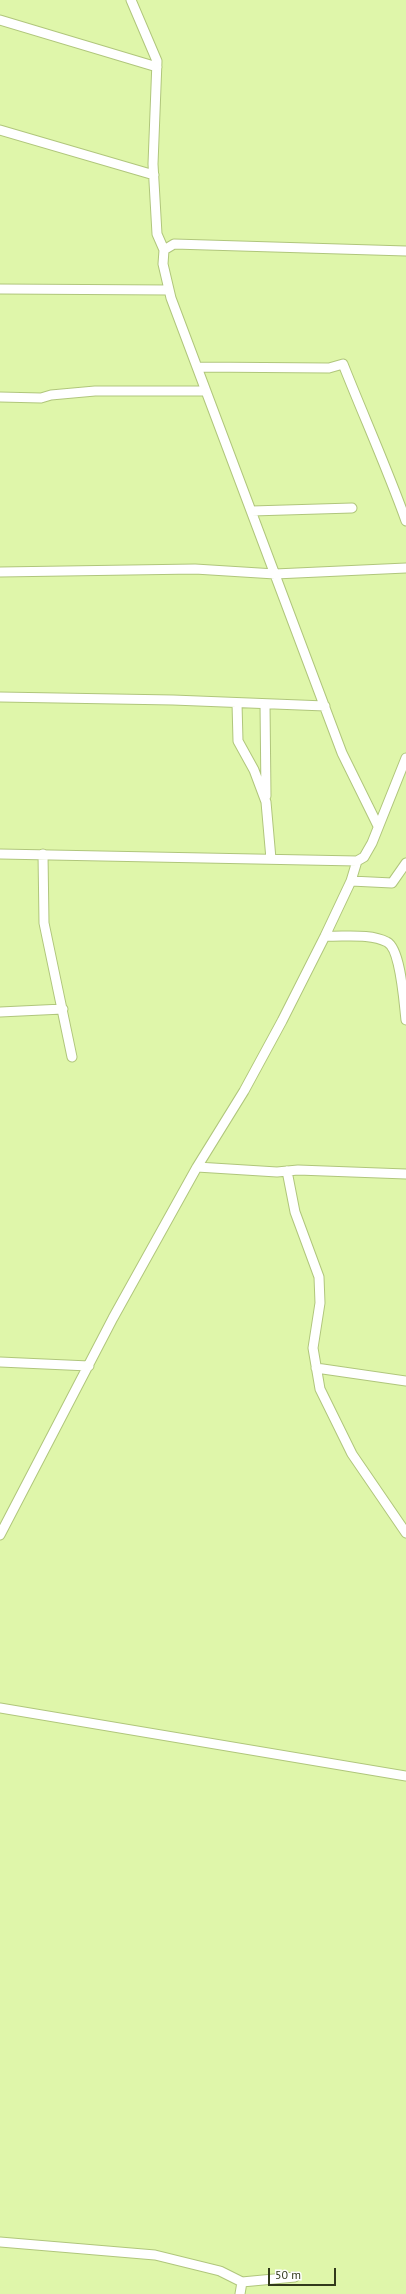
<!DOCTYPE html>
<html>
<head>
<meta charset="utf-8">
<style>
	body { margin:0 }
	#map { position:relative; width:406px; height:2294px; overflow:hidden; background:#dff6aa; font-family:"PT Sans",sans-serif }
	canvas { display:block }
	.scale { position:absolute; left:268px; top:2268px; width:68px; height:18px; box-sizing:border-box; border:2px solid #31391b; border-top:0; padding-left:5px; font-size:12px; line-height:14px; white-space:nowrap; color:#31391b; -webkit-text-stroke:3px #fff; paint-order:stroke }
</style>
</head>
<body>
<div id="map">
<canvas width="406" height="2294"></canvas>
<div class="scale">50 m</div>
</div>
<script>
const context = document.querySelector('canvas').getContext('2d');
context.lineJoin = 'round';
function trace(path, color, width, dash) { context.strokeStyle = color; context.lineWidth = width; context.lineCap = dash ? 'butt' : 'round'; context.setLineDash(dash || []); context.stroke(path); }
const street = new Path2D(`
	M131,0L157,61L153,164L157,234L164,250L163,264L171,298L342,753L378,826
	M0,20L157,67
	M0,130L154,175
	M164,250L174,244L406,251
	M0,289L169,290
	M197,367L329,368L343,364C364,417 387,468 406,521
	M0,397L41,398L51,395L95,391H206
	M252,511L352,508
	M0,572L195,569L275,574L406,568
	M0,697L173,700L325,706
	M237,703L238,741L254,770L266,802L271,859
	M265,704L266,796
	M0,854L357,861
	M43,854L44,923L72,1057
	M351,881L392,883L406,863
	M325,936C344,937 370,933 387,942C401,949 404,1004 406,1020
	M0,1012L63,1009
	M197,1167L277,1172L298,1170L406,1174
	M287,1171L295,1212L319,1277L320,1303L313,1348L320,1389L352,1454L406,1533
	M0,1362L89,1366
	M316,1368L406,1381
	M0,1535L113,1318L197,1167L244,1091L282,1021L325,936L351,881L357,861L364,857L372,843L406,758
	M0,1708L406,1776
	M0,2242L155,2255L220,2271L242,2282L295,2277
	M240,2294L242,2282`);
trace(street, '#b0c67c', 11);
trace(street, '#fff', 9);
</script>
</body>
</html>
